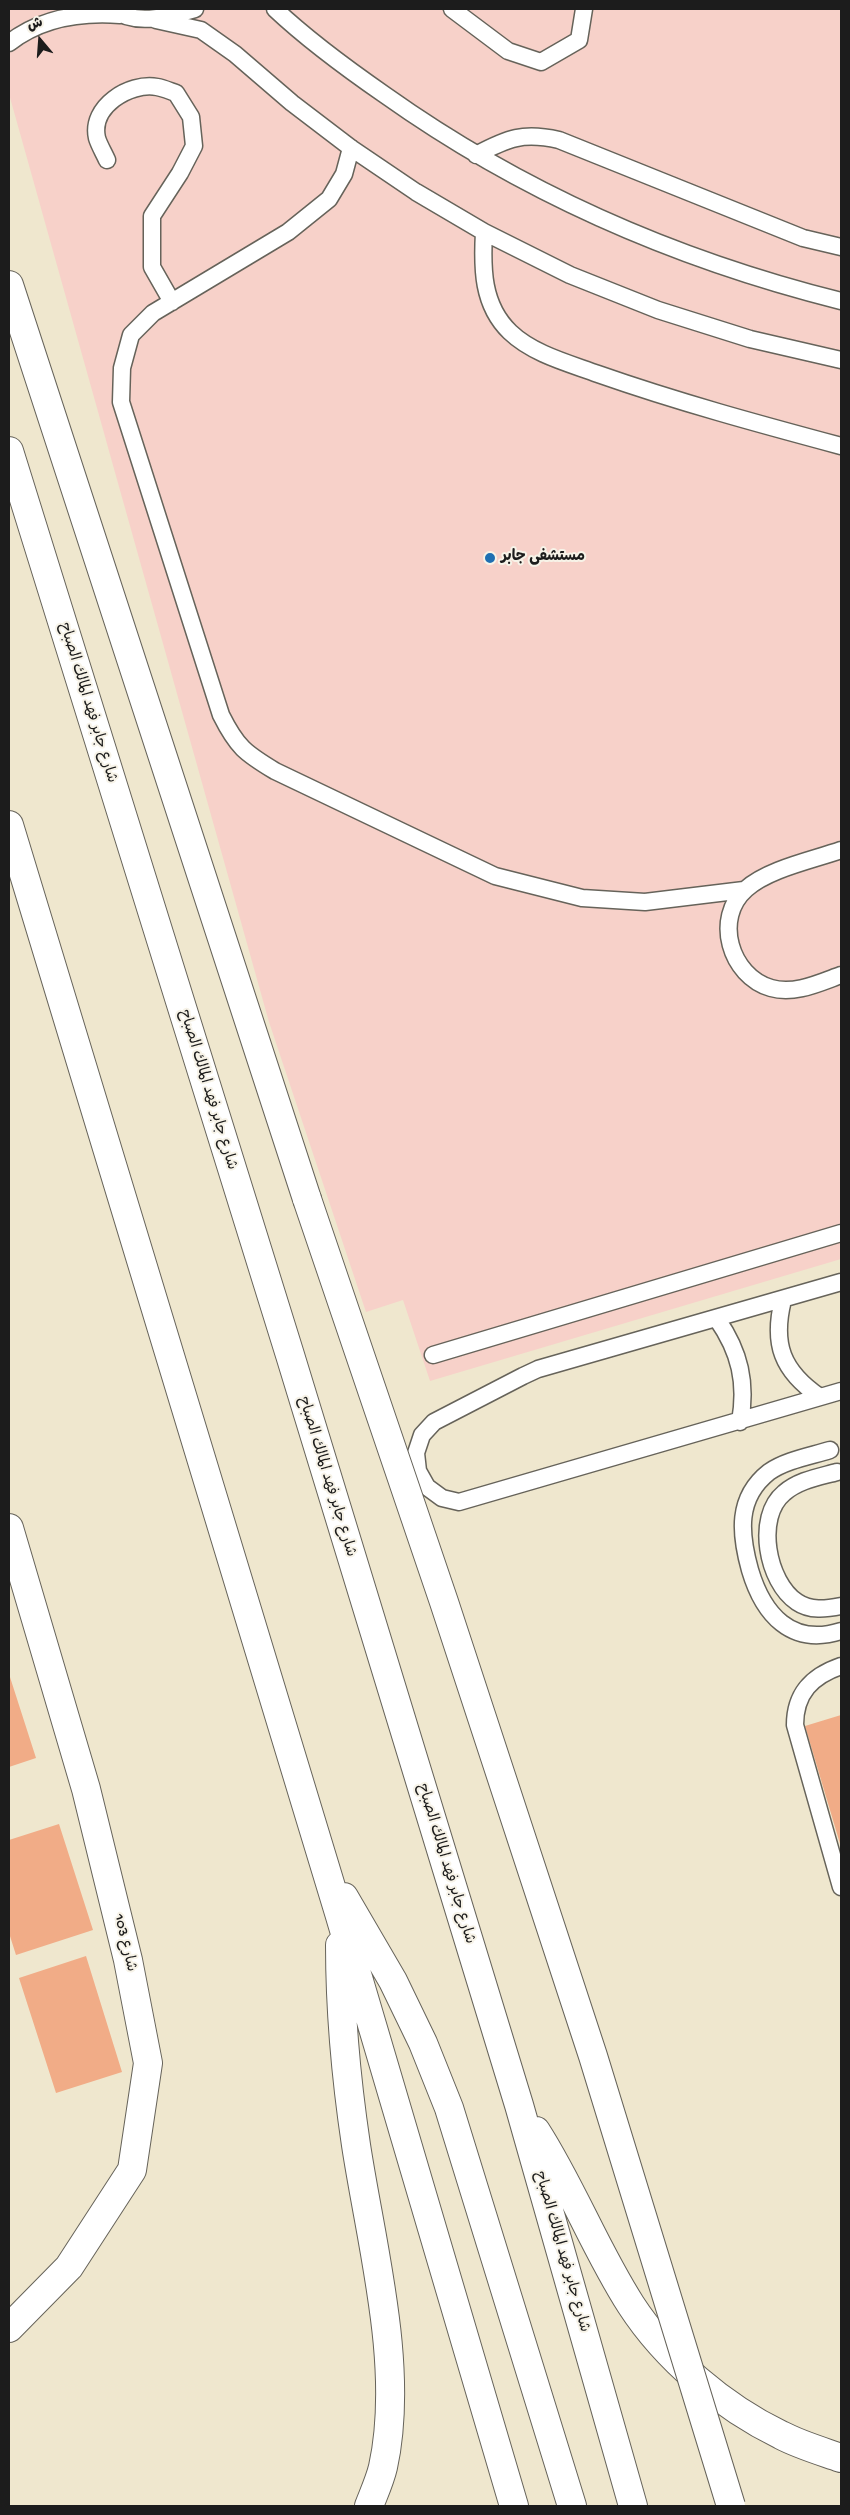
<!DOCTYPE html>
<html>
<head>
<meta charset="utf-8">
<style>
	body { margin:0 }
	#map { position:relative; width:850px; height:2515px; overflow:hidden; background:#efe7ce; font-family:"Gochi Hand","Playpen Sans Arabic",sans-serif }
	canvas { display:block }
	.frame { position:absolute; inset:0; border:10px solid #1c1c1c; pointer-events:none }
	.north { position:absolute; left:15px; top:15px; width:50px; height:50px; -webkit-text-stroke:4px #f7f3e8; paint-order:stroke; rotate:342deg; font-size:14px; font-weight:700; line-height:20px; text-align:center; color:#1c1c1c }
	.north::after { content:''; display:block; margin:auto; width:18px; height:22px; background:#1c1c1c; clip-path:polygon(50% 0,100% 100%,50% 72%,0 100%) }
</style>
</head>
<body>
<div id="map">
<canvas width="850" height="2515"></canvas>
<div class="frame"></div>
<div class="north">ش</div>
</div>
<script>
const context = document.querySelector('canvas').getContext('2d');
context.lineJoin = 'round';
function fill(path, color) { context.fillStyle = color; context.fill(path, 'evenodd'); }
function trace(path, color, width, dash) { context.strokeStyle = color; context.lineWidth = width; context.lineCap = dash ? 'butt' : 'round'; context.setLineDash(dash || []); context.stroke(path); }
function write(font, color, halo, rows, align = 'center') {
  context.font = font + ' "Gochi Hand","Playpen Sans Arabic",sans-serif'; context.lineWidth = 4; context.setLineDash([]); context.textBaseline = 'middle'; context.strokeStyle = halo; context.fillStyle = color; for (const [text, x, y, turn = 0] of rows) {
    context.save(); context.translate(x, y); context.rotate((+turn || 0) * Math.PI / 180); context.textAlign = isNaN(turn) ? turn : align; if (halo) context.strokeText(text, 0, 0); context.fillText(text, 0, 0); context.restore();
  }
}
const built = new Path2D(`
	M9,9H841V1259L430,1381L403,1300L366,1312L269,1022L9,94Z`);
const building = new Path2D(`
	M9,1674L36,1758L9,1767Z
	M841,1715V1847L805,1726Z
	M59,1824L93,1930L16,1955L9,1933V1840Z
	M86,1956L122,2072L56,2093L19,1978Z`);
const lane = new Path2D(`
	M112,9C137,27 169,16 195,9
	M275,9C309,41 346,68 385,95C523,193 677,260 841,301
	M452,9L508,51L541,62L579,40L584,9
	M156,20L201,30L235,54L292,103L351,148L416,192L484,232L570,275L658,310L750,339L841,360
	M9,43C41,18 80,12 120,15
	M351,148L344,174L329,199L288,232L153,313L131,335L122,368L121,402L221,715C237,747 245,753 275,771L495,876L582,898L645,902L744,890
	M476,155C508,138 523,132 559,140L803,238L841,247
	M107,160C104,153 99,145 97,138C90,107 129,82 157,87C163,88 170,91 176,93L191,117L194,146L180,173L152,216V267L172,302
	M484,232C482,268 482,305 510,332C533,354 568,363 598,374C678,402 759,424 841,446
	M841,850C813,860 768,869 746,889C713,918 730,976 771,988C794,995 819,983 841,975
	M841,1282L538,1369L523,1376L434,1422L422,1435L416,1453L418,1471L427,1487L442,1498L459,1502L841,1391
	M783,1300C772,1344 782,1371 820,1397
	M717,1319C740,1352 747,1383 740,1422
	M433,1355L841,1233
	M830,1450C811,1456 786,1460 769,1472C736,1498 740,1534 750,1570C763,1614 791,1647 841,1631
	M837,1472C819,1477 799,1480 784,1493C755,1517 767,1582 797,1602C810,1611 826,1609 841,1606
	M841,1666C812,1676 795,1693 795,1725L841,1887`);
const street = new Path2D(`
	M9,1528L86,1789L128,1960L148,2063L132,2170L69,2267L9,2328`);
const secondary = new Path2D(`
	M9,451L290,1355L519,2105L633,2506
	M9,825L339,1913L514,2506
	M344,1897L393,1981L423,2043L449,2108L572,2506
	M340,1945C340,2012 346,2078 356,2145C371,2244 405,2367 383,2467C380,2480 374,2493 369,2506
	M536,2131C572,2187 595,2249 631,2305C666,2359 723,2407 781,2435C800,2445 821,2451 841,2458`);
const highway = new Path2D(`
	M9,285L307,1199`);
const highwayBridge = new Path2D(`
	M307,1199L444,1602L593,2056L731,2506`);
const markers = [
	[490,558,6,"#1f6fb2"]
];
const poiNames = [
	["مستشفى جابر",501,558]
];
const streetNames = [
	["شارع جابر فهد المالك الصباح",87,703,73],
	["شارع جابر فهد المالك الصباح",207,1090,73],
	["شارع جابر فهد المالك الصباح",326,1477,73],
	["شارع جابر فهد المالك الصباح",445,1864,73],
	["شارع 103",124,1943,77],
	["شارع جابر فهد المالك الصباح",561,2252,74]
];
fill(built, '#f7d1c9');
fill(building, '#f1ac87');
trace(lane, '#66635a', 19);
trace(street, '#66635a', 30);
trace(secondary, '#66635a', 30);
trace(highway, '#66635a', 30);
trace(lane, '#fff', 16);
trace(street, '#fff', 28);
trace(secondary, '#fff', 28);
trace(highway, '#fff', 28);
trace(highwayBridge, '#66635a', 30, []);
trace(highwayBridge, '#fff', 28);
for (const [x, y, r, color] of markers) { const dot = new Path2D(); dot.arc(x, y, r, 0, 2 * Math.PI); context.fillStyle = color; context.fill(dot); trace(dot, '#f7f3e8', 2); }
write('bold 15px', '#1c1c1c', '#f7f3e8', poiNames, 'left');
write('15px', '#1c1c1c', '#f7f3e8', streetNames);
</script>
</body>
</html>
